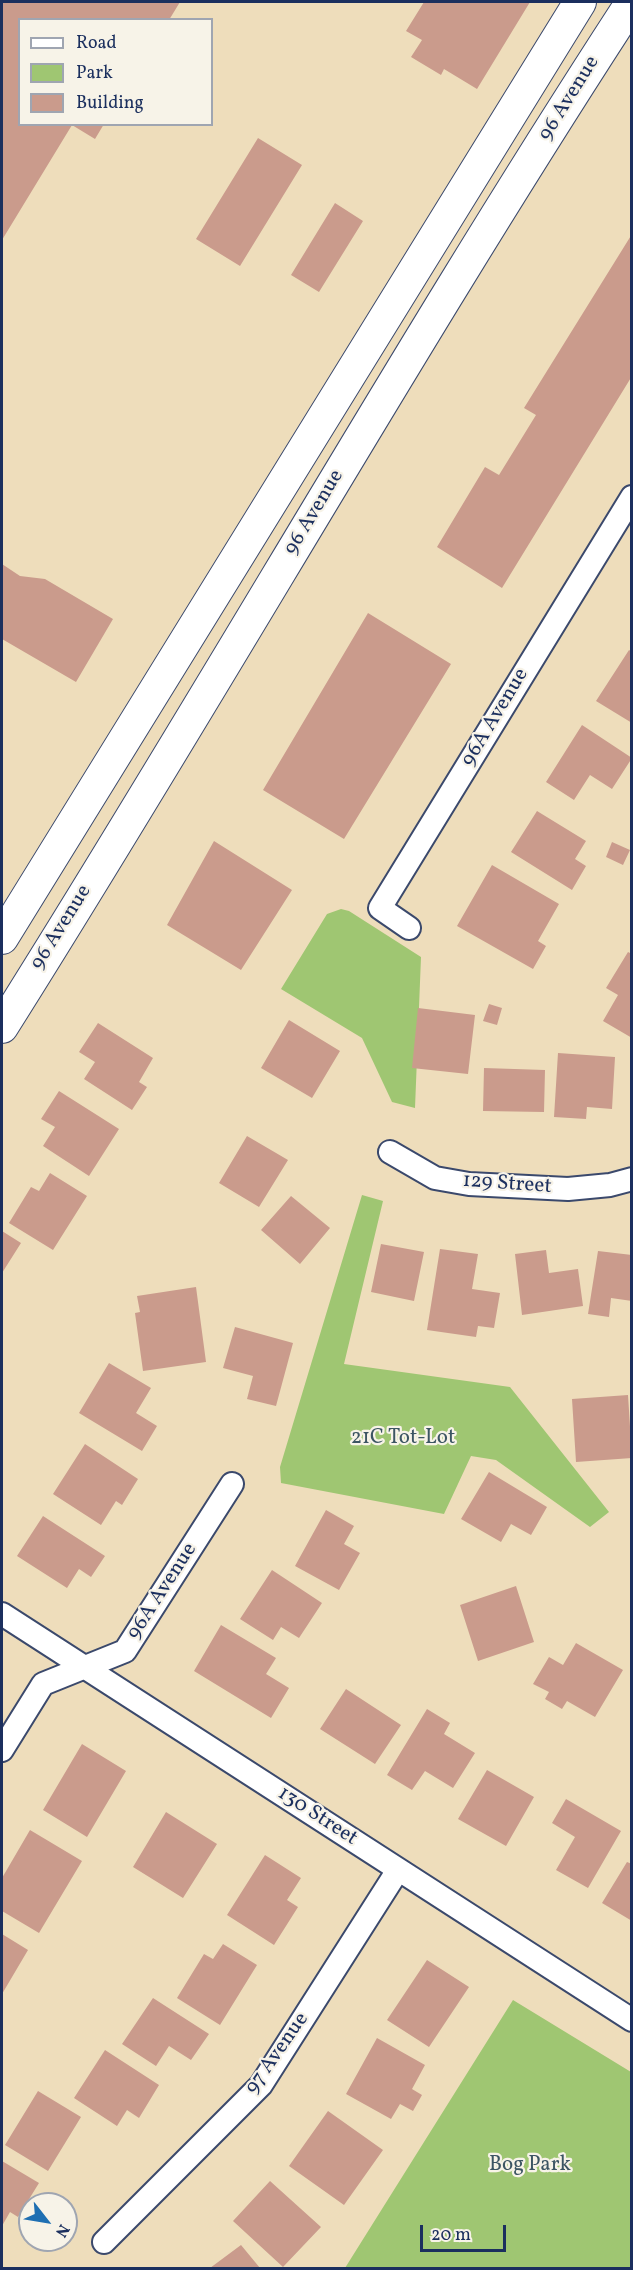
<!DOCTYPE html>
<html>
<head>
<meta charset="utf-8">
<style>
	body { margin:0 }
	#map { position:relative; width:633px; height:2270px; overflow:hidden; background:#edb; font-family:Vollkorn,serif }
	canvas { display:block }
	.frame { position:absolute; inset:0; border:3px solid #1b2f5e; pointer-events:none }
	.legend { position:absolute; left:18px; top:18px; width:195px; height:108px; box-sizing:border-box; background:#f7f3e8; border:2px solid #9fa5b1; margin:0; padding:8px 10px; list-style:none; font-size:18px; color:#1b2f5e }
	.legend li { display:flex; align-items:center; gap:12px; height:30px }
	.legend b { width:30px; border:2px solid #9fa5b1 }
	.north { position:absolute; left:18px; top:2192px; width:60px; height:60px; box-sizing:border-box; background:#f7f3e8; border:2px solid #9fa5b1; border-radius:50%; rotate:121deg; font-size:16px; font-weight:700; line-height:24px; text-align:center; color:#1b2f5e }
	.north::after { content:''; display:block; margin:auto; width:21px; height:27px; background:#1f6fb2; clip-path:polygon(50% 0,100% 100%,50% 72%,0 100%) }
	.scale { position:absolute; left:420px; top:2225px; width:86px; height:27px; box-sizing:border-box; border:3px solid #1b2f5e; border-top:0; padding-left:8px; font-size:18px; line-height:21px; white-space:nowrap; color:#1b2f5e; -webkit-text-stroke:4px #f7f3e8; paint-order:stroke }
</style>
</head>
<body>
<div id="map">
<canvas width="633" height="2270"></canvas>
<div class="frame"></div>
<ul class="legend">
<li><b style="height:8px;background:#fff"></b>Road</li>
<li><b style="height:16px;background:#9fc672"></b>Park</li>
<li><b style="height:16px;background:#ca9b8c"></b>Building</li>
</ul>
<div class="north">N</div>
<div class="scale">20 m</div>
</div>
<script>
const context = document.querySelector('canvas').getContext('2d');
context.lineJoin = 'round';
function fill(path, color) { context.fillStyle = color; context.fill(path, 'evenodd'); }
function trace(path, color, width, dash) { context.strokeStyle = color; context.lineWidth = width; context.lineCap = dash ? 'butt' : 'round'; context.setLineDash(dash || []); context.stroke(path); }
function write(font, color, halo, rows, align = 'center') {
  context.font = font + ' Vollkorn,serif'; context.lineWidth = 4.5; context.setLineDash([]); context.textBaseline = 'middle'; context.strokeStyle = halo; context.fillStyle = color; for (const [text, x, y, turn = 0] of rows) {
    context.save(); context.translate(x, y); context.rotate((+turn || 0) * Math.PI / 180); context.textAlign = isNaN(turn) ? turn : align; if (halo) context.strokeText(text, 0, 0); context.fillText(text, 0, 0); context.restore();
  }
}
const green = new Path2D(`
	M341,909L349,911L421,957L415,1108L392,1102L362,1038L281,989L327,914Z
	M362,1195L383,1201L344,1364L510,1387L609,1512L590,1527L496,1460L471,1456L444,1514L281,1483L280,1467Z
	M513,2000L631,2072V2268H345Z`);
const building = new Path2D(`
	M2,2H180L169,20H20V124H104L95,139L72,125L2,240Z
	M424,2H530L477,89L444,69L441,75L411,57L422,40L406,31Z
	M258,138L302,165L240,266L196,239Z
	M335,203L363,221L319,292L291,275Z
	M632,234V376L502,588L437,547L485,467L499,475L536,415L524,408Z
	M2,564L20,576L45,579L113,619L76,682L2,639Z
	M368,613L451,664L344,839L263,790Z
	M629,650L632,652V723L596,701Z
	M582,725L632,758L612,789L590,775L574,800L546,782Z
	M537,811L586,841L575,859L586,866L572,890L511,852Z
	M214,841L292,890L241,970L167,925Z
	M612,842L630,850L623,865L606,857Z
	M492,865L559,904L538,941L546,946L533,969L457,926Z
	M628,952L632,954V1038L603,1021L618,995L606,988Z
	M489,1004L502,1008L497,1025L483,1021Z
	M418,1008L475,1015L468,1074L412,1068Z
	M289,1020L340,1051L312,1098L261,1068Z
	M98,1023L153,1058L139,1082L147,1087L132,1110L84,1079L95,1062L79,1052Z
	M558,1053L615,1057L612,1109L587,1107L586,1119L554,1117Z
	M484,1068L545,1070L544,1112L483,1111Z
	M59,1091L119,1129L89,1176L43,1146L55,1127L41,1119Z
	M247,1136L288,1160L259,1207L219,1183Z
	M50,1173L87,1196L53,1250L9,1223L31,1187L39,1191Z
	M291,1196L330,1228L300,1264L261,1230Z
	M2,1231L21,1243L2,1273Z
	M381,1244L424,1252L414,1301L371,1292Z
	M440,1249L478,1254L472,1289L500,1293L494,1328L478,1326L476,1337L427,1330Z
	M546,1250L549,1273L578,1269L583,1306L522,1315L515,1254Z
	M598,1251L632,1255V1301L611,1298L609,1317L588,1314Z
	M196,1287L206,1362L143,1371L135,1313L140,1312L137,1296Z
	M235,1327L293,1343L276,1406L247,1399L253,1376L223,1368Z
	M109,1363L151,1388L136,1413L157,1426L142,1451L79,1413Z
	M628,1395L632,1458L576,1462L572,1399Z
	M85,1444L138,1479L122,1505L116,1501L101,1525L53,1494Z
	M489,1472L547,1507L531,1535L511,1524L501,1542L461,1519Z
	M326,1510L354,1526L344,1544L360,1553L339,1590L295,1566Z
	M43,1516L105,1556L91,1577L79,1569L67,1588L17,1556Z
	M272,1570L322,1603L299,1638L281,1627L273,1640L240,1619Z
	M516,1586L534,1642L478,1661L460,1605Z
	M221,1625L276,1658L266,1674L289,1688L271,1718L194,1671Z
	M576,1643L623,1670L595,1717L567,1701L562,1709L545,1699L549,1692L533,1684L549,1657L563,1665Z
	M346,1689L401,1725L375,1764L320,1729Z
	M427,1709L450,1723L444,1734L475,1753L453,1788L425,1771L412,1790L387,1775Z
	M82,1744L126,1771L87,1837L43,1810Z
	M487,1770L534,1797L506,1846L458,1819Z
	M566,1799L621,1831L588,1888L556,1870L575,1837L552,1823Z
	M166,1812L217,1844L183,1898L133,1867Z
	M30,1830L82,1861L39,1933L2,1911V1878Z
	M265,1855L301,1878L287,1900L298,1907L274,1945L227,1915Z
	M627,1862L632,1864V1921L602,1903Z
	M2,1934L28,1950L2,1994Z
	M223,1944L257,1965L220,2025L177,1998L204,1954L213,1959Z
	M427,1960L469,1987L429,2047L387,2020Z
	M153,1998L209,2034L191,2060L169,2046L156,2066L122,2044Z
	M377,2038L425,2065L412,2089L422,2095L413,2111L400,2104L391,2119L346,2094Z
	M105,2050L159,2085L139,2118L127,2110L117,2126L74,2098Z
	M38,2091L81,2117L48,2171L5,2145Z
	M328,2111L383,2150L344,2205L289,2166Z
	M2,2161L39,2183L18,2217L10,2212L2,2226Z
	M270,2181L321,2227L283,2267L233,2221Z
	M241,2245L260,2268H210Z`);
const minor = new Path2D(`
	M409,928L380,908L632,497
	M390,1152L435,1178L469,1184L568,1189L610,1185L632,1179
	M2,1614L632,2020
	M2,1750L43,1684L125,1651L232,1484
	M104,2242L261,2085L398,1870`);
const secondary = new Path2D(`
	M2,938L580,2
	M2,1027C216,688 413,338 632,2`);
const streetNames = [
	["96 Avenue",570,99,-58],
	["96 Avenue",315,513,-59],
	["96A Avenue",496,718,-59],
	["96 Avenue",62,928,-58],
	["129 Street",507,1185,4],
	["96A Avenue",163,1592,-57],
	["130 Street",317,1817,33],
	["97 Avenue",278,2054,-55]
];
const parkNames = [
	["21C Tot-Lot",403,1439],
	["Bog Park",530,2166]
];
fill(green, '#9fc672');
fill(building, '#ca9b8c');
trace(minor, '#3b496c', 26);
trace(secondary, '#3b496c', 34);
trace(minor, '#fff', 22);
trace(secondary, '#fff', 32);
write('21px', '#1b2f5e', '#f7f3e8', streetNames);
write('21px', '#3c5563', '#f7f3e8', parkNames);
</script>
</body>
</html>
